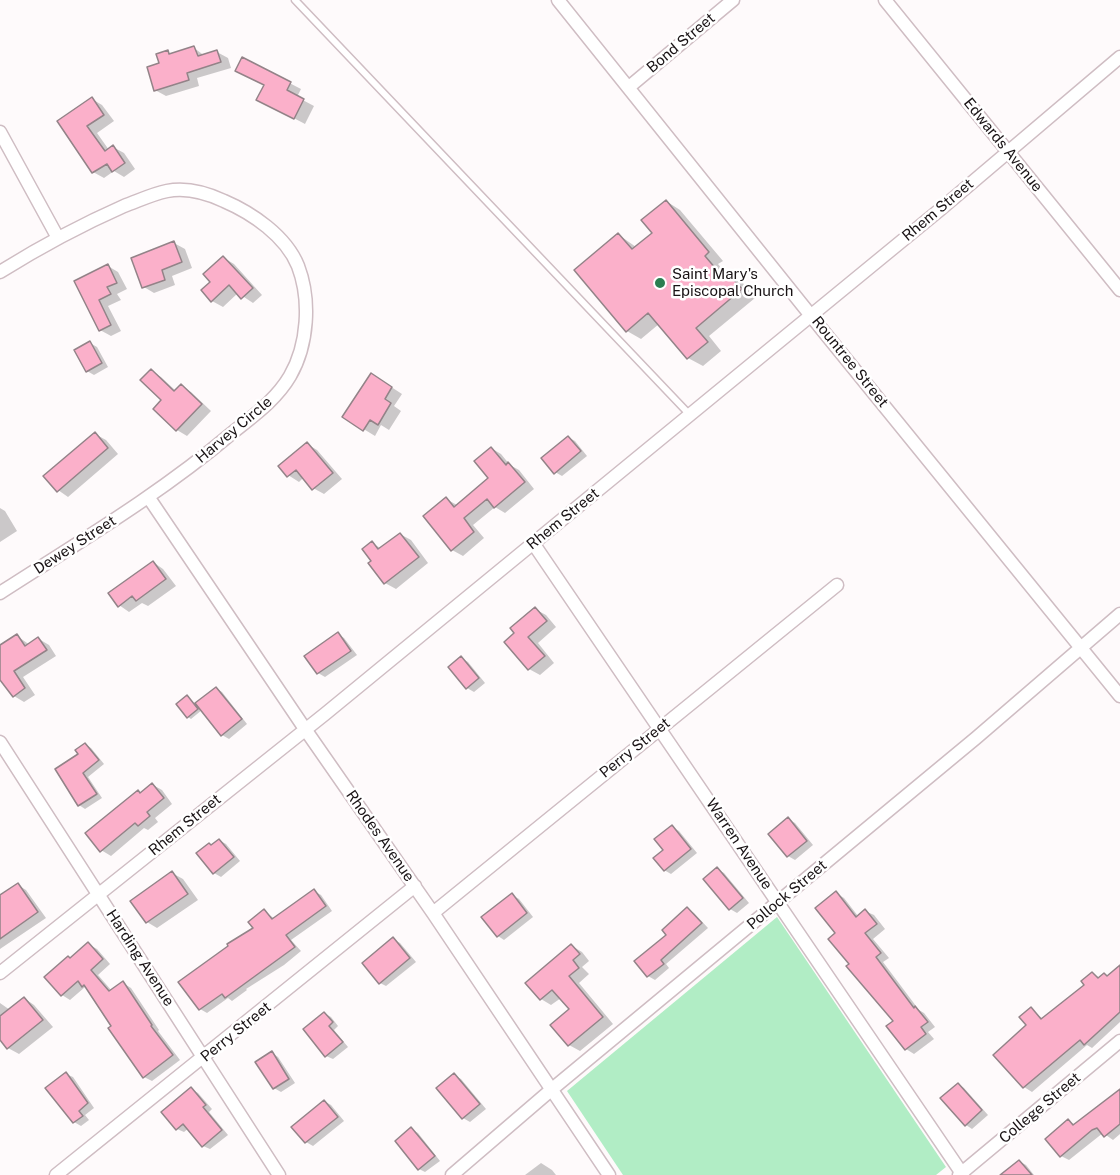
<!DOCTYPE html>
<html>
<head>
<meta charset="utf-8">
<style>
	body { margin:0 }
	canvas { display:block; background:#fefafb }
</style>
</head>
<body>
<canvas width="1120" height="1175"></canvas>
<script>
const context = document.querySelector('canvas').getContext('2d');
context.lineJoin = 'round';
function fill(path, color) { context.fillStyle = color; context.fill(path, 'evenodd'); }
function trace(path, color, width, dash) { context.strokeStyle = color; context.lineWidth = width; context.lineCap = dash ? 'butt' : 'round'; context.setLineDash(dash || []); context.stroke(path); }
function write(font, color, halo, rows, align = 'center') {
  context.font = font + ' "Public Sans",sans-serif'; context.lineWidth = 5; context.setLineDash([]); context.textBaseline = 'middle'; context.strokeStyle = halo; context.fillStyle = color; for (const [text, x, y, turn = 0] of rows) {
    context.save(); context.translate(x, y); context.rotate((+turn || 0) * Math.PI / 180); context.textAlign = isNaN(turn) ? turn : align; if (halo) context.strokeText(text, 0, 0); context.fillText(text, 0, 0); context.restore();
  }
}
const green = new Path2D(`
	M777,917L946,1167L936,1175H623L567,1091Z`);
const shadow = new Path2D(`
	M194,48L205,56L217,52L228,58L231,68L197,78L199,86L166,96L155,90L161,64L168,52L172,54Z
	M243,59L301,89L297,97L314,106L305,124L269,105L265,85Z
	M92,99L102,105L114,121L97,133L109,150L113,147L124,153L135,169L124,177L114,171L104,178L93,172L59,121Z
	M666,201L680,210L723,261L718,264L727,275L742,282L755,298L709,336L721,351L703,366L688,358L659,324L641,339L627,331L619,235L636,247L654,233Z
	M174,243L185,249L192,268L172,276L175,285L154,293L144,287Z
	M224,258L234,264L262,295L253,303L238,293L223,307L212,301V282Z
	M108,266L118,272L127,289L117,294L121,300L108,306L121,331L111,336L100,330L76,282Z
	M90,343L97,347L108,367L94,375L87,371Z
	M151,371L161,377L176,391L181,386L191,392L211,411L187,436L177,430Z
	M382,381L402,394L394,406L401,411L389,430L381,425L375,436L344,417Z
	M95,434L106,440L118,454L68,497L58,490Z
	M568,437L575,441L587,456L562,476L555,472Z
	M307,444L317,450L342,479L324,494L313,488L304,477L299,482L288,475Z
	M491,448L501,454L510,465L519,470L534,489L505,513L495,507L473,525L484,538L463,556L452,550L446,499L457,505L491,478Z
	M0,508L5,511L17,531L0,542Z
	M400,534L411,540L428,563L396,589L385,583L374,561L372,543L382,549Z
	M153,562L163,569L176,586L148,606L142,603L129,612L119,605Z
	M535,609L546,615L556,627L538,643L554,663L540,675L529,669L516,633Z
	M338,634L344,638L357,655L325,677L318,673L306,656Z
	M17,636L30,645L39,639L49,645L56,656L23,677L35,695L24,702L14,696L0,674V647Z
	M461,658L468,662L485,683L474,692L467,688Z
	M216,688L222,692L247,724L229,739L222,735L202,710L191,719L188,717L187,697L195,705Z
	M85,744L91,748L104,764L88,777L102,798L85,809L79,805L81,755Z
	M153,785L162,790L172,804L155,818L158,822L148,830L144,828L111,856L101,850L141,794Z
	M788,819L795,823L813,845L795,860L788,856L770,834Z
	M672,827L679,831L697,853L671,874L664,870L665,850Z
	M219,840L226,844L240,861L221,877L214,873L212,846Z
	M717,869L724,873L749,903L737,913L730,909L705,879Z
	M172,873L183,879L198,900L157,928L147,922Z
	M18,885L26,890L46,918L0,949V903Z
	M314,891L321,895L332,911L291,940L301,951L284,965L246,989L247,990L232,1001L228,998L207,1013L200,1009L180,982L255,928L264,911L275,919Z
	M836,893L844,898L858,916L865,911L874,915L885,929L873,939L889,958L883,962L919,1010L924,1013L935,1027L928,1032L934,1039L914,1054L906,1049L888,1027L895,1021L851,964L837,934Z
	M512,895L519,899L533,917L504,940L498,936Z
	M687,909L694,913L708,928L666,964L669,968L655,980L648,976L668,935Z
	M393,939L400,943L416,962L386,986L380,983Z
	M88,944L97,949L110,964L98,975L112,991L123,983L131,988L159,1030L158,1031L180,1060L152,1081L144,1077L85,987L70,1000L62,995L71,959Z
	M572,946L582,952L589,961L582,967L589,974L579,983L613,1024L580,1051L569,1045L571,1010L561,998L551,1005L541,999Z
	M1120,967V1022L1092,1048L1087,1045L1032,1092L1024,1087L1028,1026L1031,1009L1043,1019L1086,985L1092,973L1100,978L1108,977Z
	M24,998L34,1005L53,1027L19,1054L8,1048L0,1038V1003L10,1010Z
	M324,1013L331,1017L338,1026L334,1030L348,1047L333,1059L326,1056Z
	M272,1053L278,1057L295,1083L281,1092L274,1088Z
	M66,1074L73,1077L94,1108L85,1115L89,1120L81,1126L74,1122L47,1089Z
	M454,1075L461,1079L486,1109L470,1122L463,1118Z
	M958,1084L964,1088L988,1115L972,1129L966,1125Z
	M191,1089L198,1093L212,1109L209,1112L228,1135L210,1149L203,1146L189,1128L184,1132L177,1129Z
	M1120,1090V1134L1113,1140L1103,1133L1069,1160L1061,1156L1068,1121L1076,1125Z
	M324,1101L331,1105L344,1121L313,1146L306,1142Z
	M411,1129L418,1133L440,1161L425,1172L419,1169Z
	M1019,1161L1026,1165L1034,1175H1002Z
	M541,1163L552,1170L556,1175H525Z`);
const building = new Path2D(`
	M194,46L198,56L217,50L221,62L187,73L189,80L154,91L147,67L159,63L156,54L168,50L169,54Z
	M242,57L291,82L287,90L304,99L294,119L256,100L264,85L235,71Z
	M92,97L104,115L87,126L105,151L113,145L125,163L112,172L107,164L92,173L57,121Z
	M666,200L709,252L705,256L722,276L727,272L742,289L696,328L708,342L687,359L648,313L626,332L574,270L618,233L632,249L652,233L641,220Z
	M174,241L182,262L162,270L165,280L142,288L131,258Z
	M223,256L253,288L241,299L229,285L211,302L201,290L210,282L203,274Z
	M108,264L117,283L107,287L111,294L99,300L111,325L99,331L74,281Z
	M90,341L102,363L86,372L74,350Z
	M151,369L174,391L181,384L202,404L176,431L153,409L161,400L140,380Z
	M371,373L392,387L385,399L391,403L378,425L370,420L363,431L342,417Z
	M95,432L108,448L57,492L43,476Z
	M568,436L581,451L554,474L541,458Z
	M307,442L333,473L312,490L296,470L287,477L278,466Z
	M491,447L506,465L508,462L525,482L494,508L487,499L464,518L474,532L451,551L423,516L446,497L454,507L488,478L474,461Z
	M400,533L419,557L384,584L368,563L371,561L362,549L372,541L378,549Z
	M153,561L166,579L136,601L132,596L118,607L108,593Z
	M535,607L547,621L528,637L545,656L528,670L504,642L514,633L510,628Z
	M338,632L351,651L317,674L304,656Z
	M17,634L25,646L38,637L47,650L14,671L25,688L13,697L0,680V645Z
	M461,656L479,678L466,689L448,667Z
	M216,687L242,719L221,736L195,703Z
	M187,695L198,709L187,718L176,704Z
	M85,743L99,760L83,773L97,794L78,806L55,769L78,754L75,750Z
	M152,783L164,798L147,812L150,816L138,826L135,823L100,852L85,833L138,790L140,793Z
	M788,817L807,841L787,857L768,834Z
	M672,825L691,849L664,871L653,858L663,850L654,839Z
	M219,839L234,857L213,874L196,853L209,843L211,845Z
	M717,867L743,898L729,910L703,879Z
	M172,871L188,894L146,923L130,901Z
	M18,883L38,912L0,939V895Z
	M314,889L326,906L286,935L295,947L225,998L222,994L199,1010L178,982L228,946L227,944L253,928L248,922L264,909L272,919Z
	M836,891L856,917L865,909L877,924L865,933L881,953L876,957L914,1008L915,1006L928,1022L921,1027L926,1034L905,1050L886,1026L893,1021L846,966L849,964L828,939L835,933L815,908Z
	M512,893L527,913L497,937L481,917Z
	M687,907L702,923L661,960L664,964L647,977L634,961L666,935L662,930Z
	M393,937L410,958L379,984L362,963Z
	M88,942L103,959L91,970L109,991L123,981L152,1025L151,1026L173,1055L143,1078L108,1028L111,1026L84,985L82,987L78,981L61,996L44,977L68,956L70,958Z
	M571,944L580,954L573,960L579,968L569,976L603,1017L568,1046L550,1025L569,1009L552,990L540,1000L525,983Z
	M1120,965V1012L1084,1045L1080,1040L1023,1088L993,1055L1026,1025L1019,1017L1031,1007L1041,1019L1084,985L1081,981L1092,972L1098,978L1104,973L1107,976Z
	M24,997L43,1020L7,1049L0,1040V1016Z
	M324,1012L333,1022L329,1026L343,1042L325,1057L303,1029Z
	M272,1051L289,1079L273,1089L255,1062Z
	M66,1072L88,1103L79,1111L83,1116L73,1123L45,1088Z
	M454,1073L480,1104L462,1119L436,1088Z
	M958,1083L982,1110L965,1126L940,1098Z
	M191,1087L206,1105L203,1107L222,1130L202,1147L183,1124L176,1130L161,1112Z
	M1120,1089V1124L1104,1137L1097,1128L1092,1130L1060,1157L1045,1139L1068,1119L1073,1125Z
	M324,1100L338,1117L305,1143L291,1127Z
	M411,1127L435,1156L418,1170L395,1141Z
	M1019,1160L1032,1175H1000Z`);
const service = new Path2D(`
	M295,0L690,415`);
const minor = new Path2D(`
	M558,0L824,332L1120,696
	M885,0L1120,290
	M629,87L733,0
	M0,132L58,238
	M0,272C40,247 81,225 124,206C138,201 152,194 167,191C187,187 207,193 224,201C252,213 286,236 298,266C311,300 308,345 290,376C276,400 253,416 232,433C160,494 79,542 0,593
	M149,498L305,729L433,913L609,1175
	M533,543L963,1175
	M0,742L279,1175
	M433,913L837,585
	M0,973L325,714L942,208L1120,57
	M56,1175L415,886
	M452,1175L551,1090L976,738L1120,614
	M959,1175L1120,1041`);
const markers = [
	[660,283,6,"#2b7e51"]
];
const streetNames = [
	["Bond Street",681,43,-40],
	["Edwards Avenue",1003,145,51],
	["Rhem Street",938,210,-40],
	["Rountree Street",850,362,51],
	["Harvey Circle",234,430,-40],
	["Rhem Street",563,519,-39],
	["Dewey Street",75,545,-33],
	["Perry Street",635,748,-39],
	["Rhem Street",185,825,-39],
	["Rhodes Avenue",380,836,55],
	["Warren Avenue",739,844,56],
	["Pollock Street",787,895,-40],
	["Harding Avenue",140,958,57],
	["Perry Street",236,1032,-39],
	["College Street",1040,1108,-40]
];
const poiNames = [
	["Saint Mary's",672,274],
	["Episcopal Church",672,291]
];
fill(green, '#b1edc5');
fill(shadow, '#0003');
fill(building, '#fbb0ca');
trace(building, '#938388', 1.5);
trace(service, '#cfbdc3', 9);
trace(minor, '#cfbdc3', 15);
trace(service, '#fff', 6);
trace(minor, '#fff', 12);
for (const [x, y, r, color] of markers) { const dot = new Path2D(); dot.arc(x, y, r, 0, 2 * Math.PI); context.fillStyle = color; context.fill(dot); trace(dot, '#fff', 2); }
write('15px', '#191315', '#fff', streetNames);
write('15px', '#191315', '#fff', poiNames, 'left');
</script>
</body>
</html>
